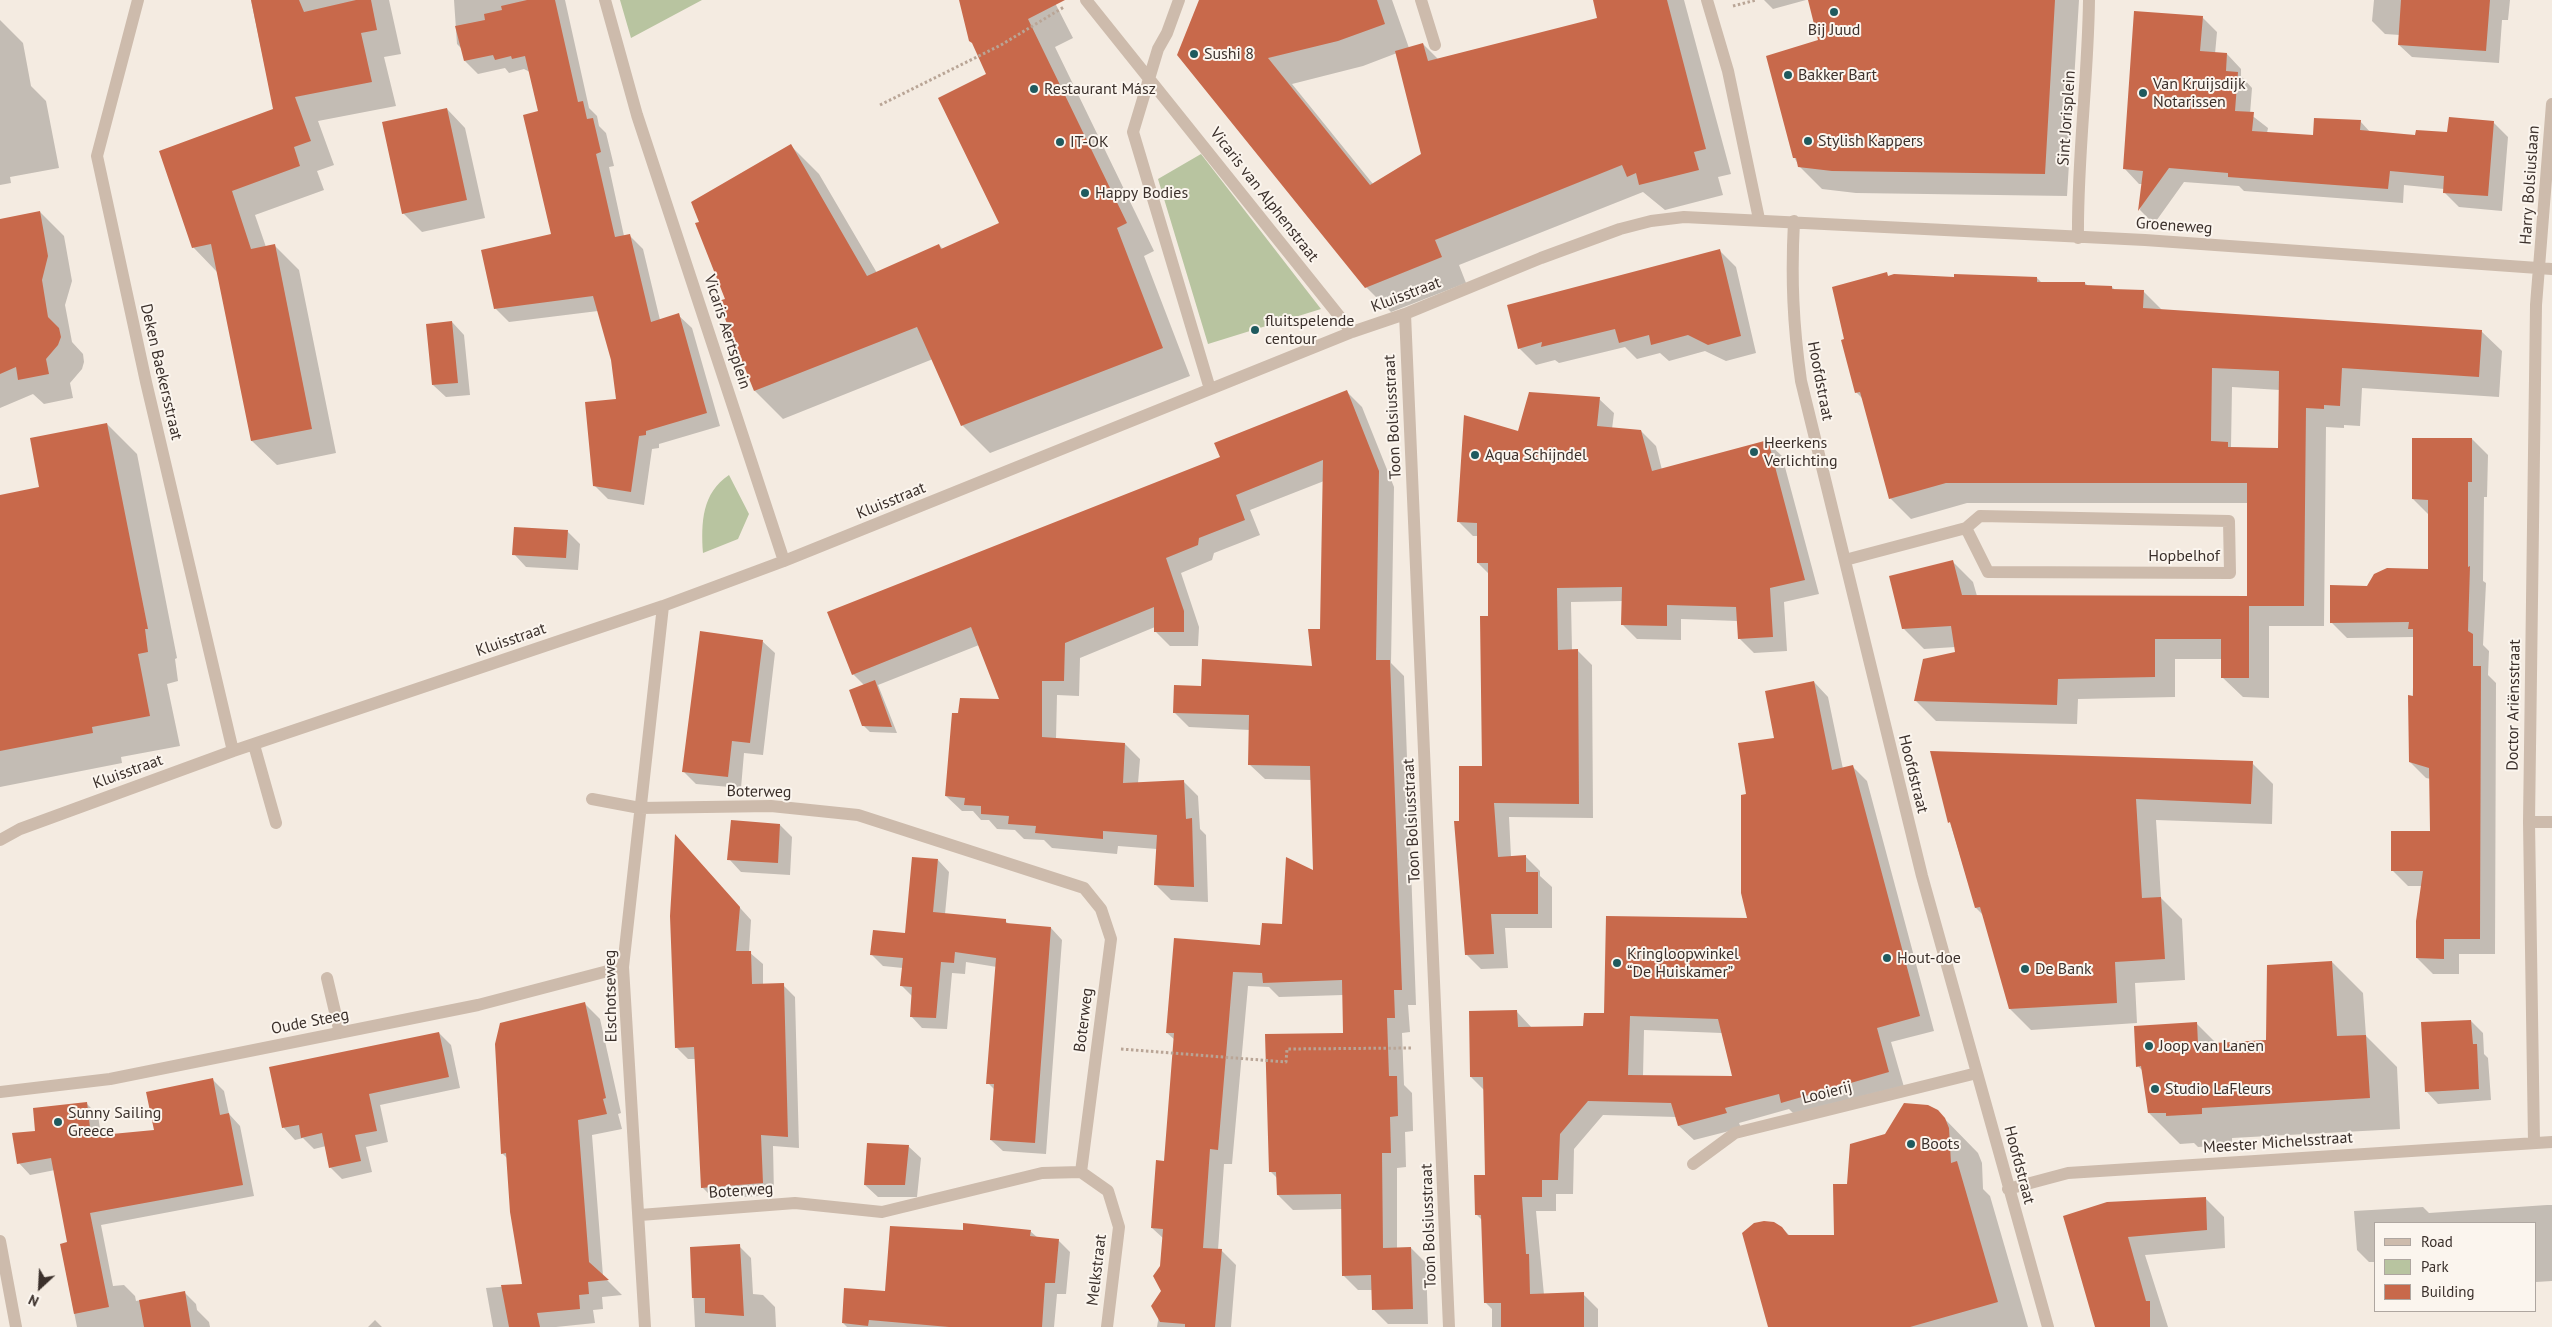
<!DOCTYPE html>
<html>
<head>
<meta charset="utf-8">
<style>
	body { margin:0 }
	#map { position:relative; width:2552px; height:1327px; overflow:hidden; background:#f4ebe1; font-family:"PT Sans",sans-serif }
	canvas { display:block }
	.legend { position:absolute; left:2374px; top:1222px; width:162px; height:90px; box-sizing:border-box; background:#fbf5ee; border:1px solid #aea6a0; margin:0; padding:6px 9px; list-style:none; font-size:15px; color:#3b302b }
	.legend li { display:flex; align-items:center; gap:10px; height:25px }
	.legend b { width:25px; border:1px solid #aea6a0 }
	.north { position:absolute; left:15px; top:1262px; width:50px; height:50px; -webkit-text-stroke:4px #fbf5ee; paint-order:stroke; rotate:205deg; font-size:14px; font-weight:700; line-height:20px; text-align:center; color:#3b302b }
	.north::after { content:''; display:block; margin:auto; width:18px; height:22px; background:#3b302b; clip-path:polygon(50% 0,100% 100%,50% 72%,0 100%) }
</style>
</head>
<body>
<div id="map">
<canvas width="2552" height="1327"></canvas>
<ul class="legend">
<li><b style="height:6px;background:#cdbbac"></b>Road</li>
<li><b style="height:14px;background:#b8c4a0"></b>Park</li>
<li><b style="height:14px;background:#c8694b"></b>Building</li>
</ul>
<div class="north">N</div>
</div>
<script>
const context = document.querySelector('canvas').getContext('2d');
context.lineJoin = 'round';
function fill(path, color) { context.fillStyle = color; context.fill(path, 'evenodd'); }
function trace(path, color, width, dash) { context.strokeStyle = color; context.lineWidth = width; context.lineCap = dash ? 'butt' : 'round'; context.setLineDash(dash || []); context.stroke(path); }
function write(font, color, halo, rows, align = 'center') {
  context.font = font + ' "PT Sans",sans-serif'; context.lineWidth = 4; context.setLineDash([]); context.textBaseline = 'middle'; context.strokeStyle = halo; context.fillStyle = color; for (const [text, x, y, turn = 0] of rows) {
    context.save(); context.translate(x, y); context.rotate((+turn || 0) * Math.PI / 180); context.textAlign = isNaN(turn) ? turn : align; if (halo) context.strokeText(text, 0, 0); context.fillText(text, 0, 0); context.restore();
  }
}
const green = new Path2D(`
	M620,0H702L631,38Z
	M1201,154L1321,309L1208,344L1158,179Z
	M729,475L749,514L738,539L703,553C701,522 702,493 729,475Z`);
const shadow = new Path2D(`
	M251,0H389L401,54L384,57L396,106L318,121L334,165L317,171L324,190L255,215L266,247L274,245L299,270L336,453L277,465L252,441L218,273L193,247L274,110Z
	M454,0H565L589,108L597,116L599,126L606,133L614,166L609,167L624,236L629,235L643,249L660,320L678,315L692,328L720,426L659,444V448L652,449L644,505L608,499L594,485L617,400L612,360L598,311L509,322L495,308L552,235L540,112L530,72L524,69L509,73L505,68L478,74L465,61L462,49L457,44Z
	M961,0L1054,1L1073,38L1055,47L1154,251L1144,256L1190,376L990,453L962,425L933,359L783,419L755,391L720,302L727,300L701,223L791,146L819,174L877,273L939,245L943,249L1001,224L987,75Z
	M1200,0H1392L1409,48L1423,44L1438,59L1598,19L1594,0H1684L1731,174L1718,177L1723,195L1665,210L1643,192L1459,265L1466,283L1391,312L1366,287ZM1397,53L1422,155L1373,184L1292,84L1363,66Z
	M1764,0H1806L1773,9Z
	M1809,0H2079L2067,196L1856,193L1822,189L1799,166L1794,157L1820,41Z
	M2374,0H2510L2508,20H2502L2499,63L2412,57L2399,45L2400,35L2385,34L2372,21Z
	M2202,17L2217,32L2215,54H2227L2241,69V76L2252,88L2250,114L2268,128L2267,133L2314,136L2360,121L2371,133L2416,136L2449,133L2493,122L2508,137L2502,211L2459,207L2444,192V189L2404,185L2403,203L2244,191L2239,186L2184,182L2154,224L2140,210L2143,184H2139L2125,169Z
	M0,20L23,43L31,86L46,101L59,168L10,177L11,183L0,185Z
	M447,109L465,128L485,218L422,232L403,213Z
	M40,212L64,236L72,281L65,305L72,342L83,354L84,362L82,369L70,383L73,398L44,404L33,394L0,408V220Z
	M1719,250L1736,267L1756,353L1726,361L1705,351L1669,361L1660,353L1637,359L1625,347L1559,363L1555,360L1536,365L1519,348Z
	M1886,274L1889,277L2037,278L2042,283H2085L2088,286L2112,287L2115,290L2143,291L2162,310L2481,331L2502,351L2499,397L2362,388L2360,426L2344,425V428L2326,427L2324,626H2269V698L2243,697L2222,677V659H2175V697L2078,699L2077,724L1936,721L1916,701L1956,653L1955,647L1924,649L1903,628L1953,562L1973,582L1977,596L2248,597V503H1967L1911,519L1890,498L1863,399L1856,392L1846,340ZM2232,387L2280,390L2279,449L2231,447Z
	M452,322L464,335L470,395L446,397L433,385Z
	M1347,392L1362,407L1394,487L1391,663L1404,676L1416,1005H1408L1410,1032L1402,1033L1404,1085L1412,1093L1413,1131L1405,1132L1406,1167L1397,1168V1249L1411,1248L1426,1263L1428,1324H1388L1373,1309L1372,1290H1358L1343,1275L1342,1209L1293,1210L1278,1195V1179L1270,1171L1344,1035L1343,995L1279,997L1269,987L1248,986L1232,1164H1224L1218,1250H1221L1236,1265L1231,1327H1157L1163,1291L1164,1239L1152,1228L1165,1163L1175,1040L1167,1033L1175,939L1261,947L1283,926L1315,872L1312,780L1265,779L1249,764L1250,730L1189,727L1174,712L1202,688L1313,667L1322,630L1324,481L1250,510L1260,535L1214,553L1212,560L1181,573L1199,627L1198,646H1170L1155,631V627L1080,658L1079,696L1057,695L1056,739L1125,744L1140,759L1138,783L1183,781L1198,796L1200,829L1206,835L1208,902L1171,900L1156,885L1157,849L1118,846L1117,854L1052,848L1044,840L1024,839L1015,830L997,829L989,820H981L973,811H962L946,796L959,714L1001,700L979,645L878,685L897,733L870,732L863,725L864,685L853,674L1221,458Z
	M1599,399L1614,413L1612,429L1641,431L1656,446L1662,470L1767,442L1782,456L1819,594L1784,602L1787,651L1754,653L1739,638L1738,621L1681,619V640L1637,639L1623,625V601L1571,602L1572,651H1578L1592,665L1593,818L1509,817L1511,857L1525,856L1540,871V876L1552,887V928H1505L1508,968L1481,969L1466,954L1460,822L1483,767L1490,575L1478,563V536H1473L1458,521L1519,433Z
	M107,424L137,454L177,658L175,659L178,681L167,684L180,746L121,757L122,763L0,787V496L41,488Z
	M2472,439L2488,455L2487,497H2484L2483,581L2486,583L2483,645L2489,651L2488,675L2496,683L2495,954H2459V974H2433L2417,958L2422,886H2408L2392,870L2431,832V779L2426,778L2410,762L2415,637L2347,638L2331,622L2367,587L2429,570V515L2413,499Z
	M568,532L580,544L578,570L526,567L514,554Z
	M762,641L775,653L763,755L744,753L741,788L696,784L684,772Z
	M1814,682L1828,697L1843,769L1852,766L1867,781L1934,1031L1891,1042L1904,1087L1797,1117L1789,1109L1739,1123L1741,1128L1694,1140L1679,1126L1677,1117L1603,1115L1574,1149L1573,1194H1556V1211H1536L1544,1295L1583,1294L1598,1309V1327H1492V1309L1485,1302L1483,1221L1477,1215L1486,1177L1484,1090L1471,1077L1517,1012L1532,1028H1585L1749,920L1747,795L1775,739ZM1644,1030L1722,1033L1733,1077L1643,1076Z
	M2252,763L2273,784L2272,824L2156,820L2161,898L2182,919L2185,980L2135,983L2137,1023L2031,1030L2010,1009L1984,916L1976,908L1950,822Z
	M780,825L792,837L790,875L741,872L729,859Z
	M676,837L751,920L749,952L763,964V985H783L795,997L799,1148L773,1146L774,1195L714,1199L702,1187L695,1059H688L676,1047Z
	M938,860L949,872L945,914L1005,921L1009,924L1051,928L1062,940L1046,1154L1003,1151L991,1140L995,1090L988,1083L997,967L966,962L965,974L952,973L947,1029L922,1028L911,1016L913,997L901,985L903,968L883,966L872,955L906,934Z
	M2332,962L2363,993L2366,1036L2397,1067L2400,1129L2232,1138V1145L2198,1147L2194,1143L2180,1144L2149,1113L2143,1071L2138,1066L2196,1023L2217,1044L2267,1041Z
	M584,1003L600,1019L621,1113L618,1114L622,1129L592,1135L603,1276L622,1295L602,1297L603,1309L593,1310L595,1323L556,1327H493L486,1288L523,1285L507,1158L502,1153Z
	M2471,1021L2483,1033L2484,1054L2488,1058L2491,1100L2438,1104L2426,1091Z
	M439,1033L451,1045L460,1088L380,1105L388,1142L366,1147L372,1172L342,1179L330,1167L326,1146L314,1149L303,1138L295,1140L284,1128L271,1068Z
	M212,1079L224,1091L229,1114L240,1126L254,1196L101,1225L113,1286L124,1285L135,1296L136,1301L184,1292L196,1304L197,1310L209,1322L210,1327H77L61,1245L69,1243L55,1170L30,1175L19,1163L37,1132L87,1104L98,1115L101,1136L155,1131Z
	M1937,1111L1978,1153L1982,1163L1983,1189L1990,1196L2028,1327H1769L1782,1228L1790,1236H1836L1849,1185L1886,1135Z
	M908,1146L921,1158L917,1197H878L865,1185Z
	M2205,1198L2224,1217L2225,1248L2145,1255L2168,1327H2097L2064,1217Z
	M2547,1205H2552V1281L2536,1282V1223H2376V1262H2369L2357,1250L2354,1211L2423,1207L2429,1213Z
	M964,1231H1030L1038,1238L1058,1240L1070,1252L1066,1294H1057L1054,1327H847L843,1323L886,1292Z
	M739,1246L751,1258L753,1294L763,1295L775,1307L776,1327H695L691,1248Z
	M375,1320L382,1327H368Z`);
const building = new Path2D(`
	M251,0H299L304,12L356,0H371L377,30L361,33L372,82L295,97L311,141L294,147L300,166L232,191L251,249L275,244L312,429L251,441L211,244L192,248L159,151L273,109Z
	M527,0H555L578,102L583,101L587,119L593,118L601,152L596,154L615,237L630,234L651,322L679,313L707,413L646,431V435L639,436L631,492L593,486L585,402L616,399L611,360L593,296L494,309L481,250L551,234L523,115L538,111L525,56L512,59L511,56L495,60L493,55L464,61L455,26L485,20L484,14L502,10L501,6Z
	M959,0H1065L1028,19L1127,223L1117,228L1163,348L961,426L917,327L754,391L718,301L725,299L695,223L699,222L691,202L791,144L867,276L939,244L941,249L999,223L938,98L986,74L972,43L969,41Z
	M1199,0H1377L1385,24L1338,41L1268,58L1370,185L1421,154L1395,51L1423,43L1428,61L1597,18L1593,0H1667L1706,149L1694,152L1699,170L1639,185L1636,173L1627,177L1622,165L1435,240L1442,257L1365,288L1177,55Z
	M1808,0H2055L2045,174L1832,171L1798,167L1796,158H1793L1766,56L1818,40Z
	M2401,0H2490L2486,51L2398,45Z
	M2134,11L2203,16L2200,51L2227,53L2226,71L2238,72L2235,111L2254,112L2252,131L2313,135L2314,118L2361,120L2360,130L2415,135L2416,130L2447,132L2449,117L2494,121L2488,196L2443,193L2444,176L2390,171L2388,189L2228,177V173L2169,168L2138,211L2143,171L2123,169Z
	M447,108L467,200L402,214L382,122Z
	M40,211L48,256L42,280L48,317L59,328L61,337L58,345L46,359L49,374L18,380L16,367L0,374V219Z
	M1720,249L1741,336L1708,345L1688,335L1651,345L1649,335L1619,343L1615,329L1541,347L1542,342L1518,349L1507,305Z
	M1887,272L1888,276L1894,274L1954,277V274L2037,277V282H2085V285L2112,286V289L2144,290L2143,308L2482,330L2479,377L2342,368L2340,406L2324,405V409L2306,408L2304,606H2249V678H2221V639H2155V677L2058,679L2057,705L1914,701L1923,659L1955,652L1951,626L1902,629L1889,576L1953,560L1962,595L2247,596V483H1946L1889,499L1860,392L1855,393L1841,340L1844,339L1832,287ZM2212,368L2279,371L2278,448L2228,447V442L2211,441Z
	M452,321L458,383L432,385L426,324Z
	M1347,390L1379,471L1376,660H1390L1402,990H1394L1395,1018H1387L1389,1076H1397L1398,1116L1390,1117L1391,1153H1382L1383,1248L1411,1247L1413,1309L1372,1310L1371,1275L1342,1276L1341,1194L1277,1195L1276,1172H1269L1265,1034L1343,1033L1342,980L1263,983L1262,973L1233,972L1218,1150L1210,1149L1203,1248L1222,1249L1215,1327H1185V1324L1160,1322L1151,1306L1161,1291L1153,1276L1160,1266L1163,1229L1151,1228L1156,1160L1164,1161L1174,1033H1166L1174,938L1260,945L1262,923L1282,924L1286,857L1313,870L1310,766L1248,765L1249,715L1173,713L1174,685L1201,686L1202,659L1312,666L1308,629H1320L1323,460L1236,495L1245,520L1199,538L1198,545L1166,558L1184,611V632H1154V607L1065,643L1064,681H1042V737L1125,743L1123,783L1184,780L1186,819L1192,818L1194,887L1154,885L1157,835L1103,831V839L1035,833L1036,826L1008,824L1009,816L981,814V806L964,805L965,798L945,796L952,713H958L960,698L999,699L971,627L852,675L827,612L1220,457L1214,443Z
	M1529,392L1600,397L1597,426L1641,430L1652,471L1768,440L1805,580L1770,588L1773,637L1738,639L1736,607L1667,605V626L1621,625L1622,587L1557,588L1558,650L1578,649L1579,804L1494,803L1498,857L1526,855V872H1538V914H1491L1494,954L1465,955L1454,821H1459V766H1482L1480,616H1488V563H1477V523L1457,522L1464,415L1518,431Z
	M107,423L148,629H145L148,652L138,654L150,716L92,727L93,733L0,751V495L39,487L30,438Z
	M2412,438H2472V482H2468V567L2470,566L2468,631L2473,634V666H2481L2480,939H2444V959L2416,958V921L2423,871H2391V831H2430L2429,768L2409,762L2408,695L2413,696V629H2408L2409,622L2330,623V585L2367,586L2374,574L2387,568L2428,569V500L2412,499Z
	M514,527L568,530L566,558L512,555Z
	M700,631L763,640L750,743L732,741L728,777L682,772Z
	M875,680L892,727L862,726L849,690Z
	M1814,681L1832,770L1853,765L1920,1016L1877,1028L1889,1072L1781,1103L1779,1094L1725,1108L1727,1113L1678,1126L1671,1103L1588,1101L1560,1134L1558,1180H1542V1197H1522L1526,1254H1529L1530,1294L1584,1292V1327H1501V1303H1484L1481,1215H1475L1474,1175H1485L1483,1077H1470L1469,1011L1517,1010L1518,1027L1583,1026L1584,1013H1604L1606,916L1747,918L1741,893V795L1746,794L1738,743L1774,738L1765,691ZM1630,1016L1718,1019L1732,1076L1628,1075Z
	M1930,751L2253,761L2251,804L2136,799L2142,898L2161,897L2165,959L2115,962L2117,1003L2009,1009L1980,907L1975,908L1950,822L1948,823Z
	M731,820L780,824L778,863L727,860Z
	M675,834L740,907L736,951H751L752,984L784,983L788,1137L761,1135L763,1183L701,1188L694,1047L675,1048L670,916Z
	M912,857L938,859L933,912L1006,919V923L1051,927L1035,1143L990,1140L994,1084H986L996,958L955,952L954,963L941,962L936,1018L910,1017L912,987L900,986L903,958L870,955L873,930L905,933Z
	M2332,961L2337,1036L2366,1035L2370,1098L2202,1108V1114L2166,1116V1113H2148L2141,1066L2136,1067L2134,1026L2197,1022L2198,1044L2266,1040L2267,965Z
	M585,1002L606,1098L603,1099L607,1114L578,1120L589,1262L609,1280L588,1282L589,1294L579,1295L580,1309L537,1313L540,1327H509L501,1285L522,1284L510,1212L506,1153L501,1154L495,1044L500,1023Z
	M2471,1020L2473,1044H2477L2479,1089L2425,1092L2421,1022Z
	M439,1032L449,1077L369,1094L377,1131L355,1135L361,1161L329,1168L322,1133L301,1138L299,1125L282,1128L269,1067Z
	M213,1078L220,1115L229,1113L243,1185L90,1213L109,1307L74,1314L60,1244L67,1242L51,1158L17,1164L12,1133L35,1131L33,1108L87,1102L91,1136L154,1130L146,1092Z
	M1904,1103L1928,1105L1938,1110L1945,1118L1949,1128L1951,1163L1957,1161L1998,1302L1910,1327H1768L1742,1233L1754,1223L1764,1221L1774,1222L1782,1227L1788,1235H1834L1833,1184H1847L1850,1144L1885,1134Z
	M867,1143L909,1145L905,1185H864Z
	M2206,1197L2207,1230L2128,1237L2146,1301H2150V1327H2095L2063,1216L2107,1202Z
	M963,1223L1031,1230L1030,1236L1059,1239L1055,1283H1045L1042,1327H949L869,1320L868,1326L842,1323L844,1288L885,1291L890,1226L963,1230Z
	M740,1244L744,1316L705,1313V1298H692L690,1247Z
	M185,1291L191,1327H144L139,1300Z`);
const path = new Path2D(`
	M1733,6L1756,0
	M880,105L1001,45L1064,7
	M1121,1049L1286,1062L1287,1049L1413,1048`);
const minor = new Path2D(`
	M138,0L97,156L146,382L233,751
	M605,0L637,115L784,561
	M1086,0L1352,332
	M1179,0L1167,33L1158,49L1133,132L1210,389
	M1421,0L1435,45
	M1707,0L1728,71L1759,219
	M1794,221C1791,278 1793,324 1801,381L1922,876L2048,1327
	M2078,238C2077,159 2088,80 2089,0
	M1405,314L1449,1327
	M1845,560L1966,528L1980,516L2229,521L2230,573L1988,572L1966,528
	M254,745L276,823
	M592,799L640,808L771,806L858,815L1084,888L1101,909L1111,939L1081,1172
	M2529,822H2552
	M0,840L20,829L233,751L663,606L784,561L1352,332L1405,314L1541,258L1620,229L1651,221L1684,217L2145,240L2552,269
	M327,978L340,1033
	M0,1092L110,1079L478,1005L623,967
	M2534,1142L2529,822L2536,305L2552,104
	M1693,1164L1735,1133L1977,1073
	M1081,1172L1108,1191L1119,1227L1107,1327
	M2008,1189L2068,1173L2552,1142
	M640,1215L795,1203L882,1212L1042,1173L1081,1172
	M0,1241L16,1327
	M645,1327L623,967L663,606`);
const markers = [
	[1834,12,5,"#1f5a5e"],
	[1194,54,5,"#1f5a5e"],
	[1788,75,5,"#1f5a5e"],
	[1034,89,5,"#1f5a5e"],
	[2143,93,5,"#1f5a5e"],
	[1808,141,5,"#1f5a5e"],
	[1060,142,5,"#1f5a5e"],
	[1085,193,5,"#1f5a5e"],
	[1255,330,5,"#1f5a5e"],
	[1754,452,5,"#1f5a5e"],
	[1475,455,5,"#1f5a5e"],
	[1887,958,5,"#1f5a5e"],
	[1617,963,5,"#1f5a5e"],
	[2025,969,5,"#1f5a5e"],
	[2149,1046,5,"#1f5a5e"],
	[2155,1089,5,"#1f5a5e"],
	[58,1122,5,"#1f5a5e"],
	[1911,1144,5,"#1f5a5e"]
];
const poiNames = [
	["Bij Juud",1834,30,"center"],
	["Sushi 8",1204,54],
	["Bakker Bart",1798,75],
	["Van Kruijsdijk",2153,84],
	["Notarissen",2153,102],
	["Restaurant Mász",1044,89],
	["Stylish Kappers",1818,141],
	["IT-OK",1070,142],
	["Happy Bodies",1095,193],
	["fluitspelende",1265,321],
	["centour",1265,339],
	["Heerkens",1764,443],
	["Verlichting",1764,461],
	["Aqua Schijndel",1485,455],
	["Kringloopwinkel",1627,954],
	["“De Huiskamer”",1627,972],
	["Hout-doe",1897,958],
	["De Bank",2035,969],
	["Joop van Lanen",2159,1046],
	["Studio LaFleurs",2165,1089],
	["Sunny Sailing",68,1113],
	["Greece",68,1131],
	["Boots",1921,1144]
];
const streetNames = [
	["Sint Jorisplein",2067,118,-86],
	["Harry Bolsiuslaan",2530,185,-86],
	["Vicaris van Alphenstraat",1264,195,52],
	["Groeneweg",2174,226,4],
	["Kluisstraat",1406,295,-21],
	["Vicaris Aertsplein",727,332,72],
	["Deken Baekersstraat",161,372,77],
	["Hoofdstraat",1820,381,79],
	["Toon Bolsiusstraat",1393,417,-93],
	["Kluisstraat",891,501,-22],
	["Hopbelhof",2184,556],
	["Kluisstraat",511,640,-19],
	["Doctor Ariënsstraat",2514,705,-89],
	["Kluisstraat",128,772,-20],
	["Hoofdstraat",1913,774,76],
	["Boterweg",759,792,1],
	["Toon Bolsiusstraat",1412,821,-93],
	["Elschotseweg",611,996,-91],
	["Boterweg",1084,1020,-83],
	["Oude Steeg",310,1022,-11],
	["Looierij",1827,1093,-14],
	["Meester Michelsstraat",2278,1143,-4],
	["Hoofdstraat",2019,1165,75],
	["Boterweg",741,1191,-4],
	["Toon Bolsiusstraat",1429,1226,-92],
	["Melkstraat",1097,1270,-83]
];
fill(green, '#b8c4a0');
fill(shadow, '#0003');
fill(building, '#c8694b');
trace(path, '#b9a596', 3, [2.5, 2.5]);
trace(minor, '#cdbbac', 12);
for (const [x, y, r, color] of markers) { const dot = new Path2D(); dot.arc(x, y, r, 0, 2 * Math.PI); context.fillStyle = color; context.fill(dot); trace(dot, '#fbf5ee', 2); }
write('16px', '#3b302b', '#fbf5ee', poiNames, 'left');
write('16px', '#3b302b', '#fbf5ee', streetNames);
</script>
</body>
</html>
